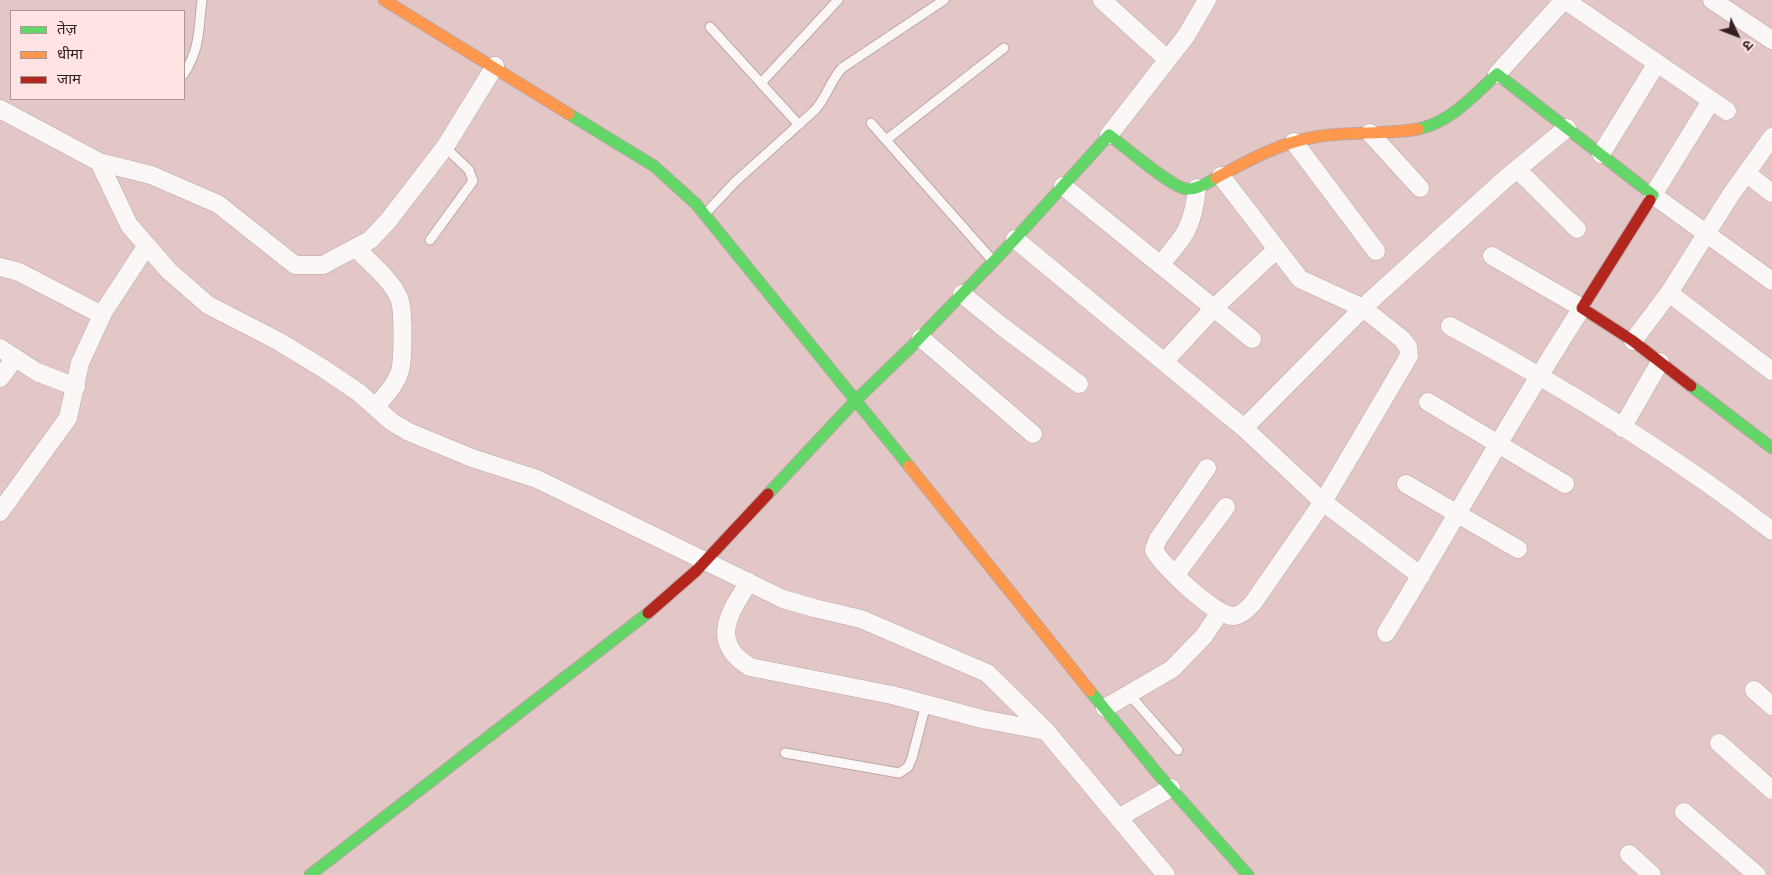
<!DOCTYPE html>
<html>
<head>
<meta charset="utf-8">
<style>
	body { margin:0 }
	#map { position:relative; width:1772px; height:875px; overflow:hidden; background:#e3c7c6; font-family:Mulish,"Noto Sans Devanagari",sans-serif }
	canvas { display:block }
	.legend { position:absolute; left:10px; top:10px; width:175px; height:90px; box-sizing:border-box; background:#ffe4e3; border:1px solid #ae9695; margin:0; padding:6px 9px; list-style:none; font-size:15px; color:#342121 }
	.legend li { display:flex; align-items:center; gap:10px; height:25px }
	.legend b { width:25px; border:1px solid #ae9695 }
	.north { position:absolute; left:1712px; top:10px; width:50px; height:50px; -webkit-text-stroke:4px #ffe4e3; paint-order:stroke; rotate:133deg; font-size:14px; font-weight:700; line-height:20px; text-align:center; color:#342121 }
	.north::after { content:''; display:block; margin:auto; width:18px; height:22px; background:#342121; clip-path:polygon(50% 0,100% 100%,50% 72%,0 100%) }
</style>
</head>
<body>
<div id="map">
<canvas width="1772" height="875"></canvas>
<ul class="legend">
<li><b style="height:6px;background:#63d668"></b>तेज़</li>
<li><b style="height:6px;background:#ff974d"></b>धीमा</li>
<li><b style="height:6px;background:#b3261e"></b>जाम</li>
</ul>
<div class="north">उ</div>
</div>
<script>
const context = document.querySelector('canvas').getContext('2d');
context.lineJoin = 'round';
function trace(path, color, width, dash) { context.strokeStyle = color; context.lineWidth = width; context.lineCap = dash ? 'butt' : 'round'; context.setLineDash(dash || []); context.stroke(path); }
const lane = new Path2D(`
	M710,27L799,125
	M184,74C201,46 198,31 202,0
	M761,83L838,0
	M871,123L993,261
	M886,140L1004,48
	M705,214L735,182L815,110C827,97 830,81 842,68L944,0
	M430,240L473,181L469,170L445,147
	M1129,694L1178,750
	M785,753L899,773L908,767L912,758L926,704`);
const street = new Path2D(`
	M1102,0L1167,59
	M1565,0L1727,111
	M1712,0L1772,40
	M1497,74L1564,0
	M1711,101L1653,195L1772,281
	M0,109L99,162L151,175L218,204L295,265H323L370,240L388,221L445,147L495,66
	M1370,133L1420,188
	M1109,135L1186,36L1207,0
	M1294,142L1376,251
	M1601,154L1657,63
	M99,162L129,225L169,271L208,305L278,341L324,369L358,392L392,422L409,432L472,458L537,479L783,599L814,608L861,619L987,673L1046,731L1166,875
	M1517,169L1577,229
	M1746,173L1772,193
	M1063,186L1252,339
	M1015,239L1244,428L1323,502L1421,576
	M356,248C370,263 391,279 399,298C404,309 403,360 400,371C396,385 384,396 376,407
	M1160,265C1185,236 1193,227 1197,188
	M0,267L19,272L102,315
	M1669,293L1772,371
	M962,294L1004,328L1079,384
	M1450,326C1561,386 1673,454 1772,531
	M921,338L1033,434
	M1633,341L1669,293L1730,196L1772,137
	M0,348L37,372L76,387
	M1164,362L1214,308L1277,249
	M0,378L15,358
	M1428,402L1565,484
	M1244,428L1369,302L1505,179L1567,128
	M1622,428L1660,362
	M1207,468L1158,539L1154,550C1162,566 1216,617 1234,616C1242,615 1248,608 1253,603L1323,502L1409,356L1408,347L1402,339L1363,308L1300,279L1221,176
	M1406,484L1518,549
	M0,512L68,418L80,363L104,311L146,247
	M1176,574L1226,507
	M749,582C729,613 709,642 750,667L892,695L982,719L1046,731
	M1386,633C1452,525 1513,414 1582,308L1492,256
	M1754,690L1772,706
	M1105,708L1172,669L1204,636L1220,612
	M1719,743L1772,790
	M1684,812L1757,875
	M1125,814L1171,788
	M1629,854L1652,875`);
const fast = new Path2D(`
	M569,114L654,166L696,204L909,466
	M1418,129C1451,122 1473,96 1497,74L1653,195L1650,200
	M1691,386L1772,448
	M768,494L856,400L911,347L1015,239L1109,135C1124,146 1172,188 1187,189C1197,190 1207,183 1216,178
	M1090,691L1158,774L1248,875
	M310,875L648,613`);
const slow = new Path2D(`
	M384,0L569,114
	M1216,178C1247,161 1279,143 1315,137C1349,131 1384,135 1418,129
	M909,466L1090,691`);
const jam = new Path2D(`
	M1650,200L1582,308L1633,341L1691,386
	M648,613L696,571L768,494`);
trace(lane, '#bda7a6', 11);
trace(street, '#bda7a6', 19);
trace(fast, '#bda7a6', 13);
trace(slow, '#bda7a6', 13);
trace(jam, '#bda7a6', 13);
trace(lane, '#fbf7f6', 9);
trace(street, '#fbf7f6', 18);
trace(fast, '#63d668', 11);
trace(slow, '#ff974d', 11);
trace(jam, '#b3261e', 11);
</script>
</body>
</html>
